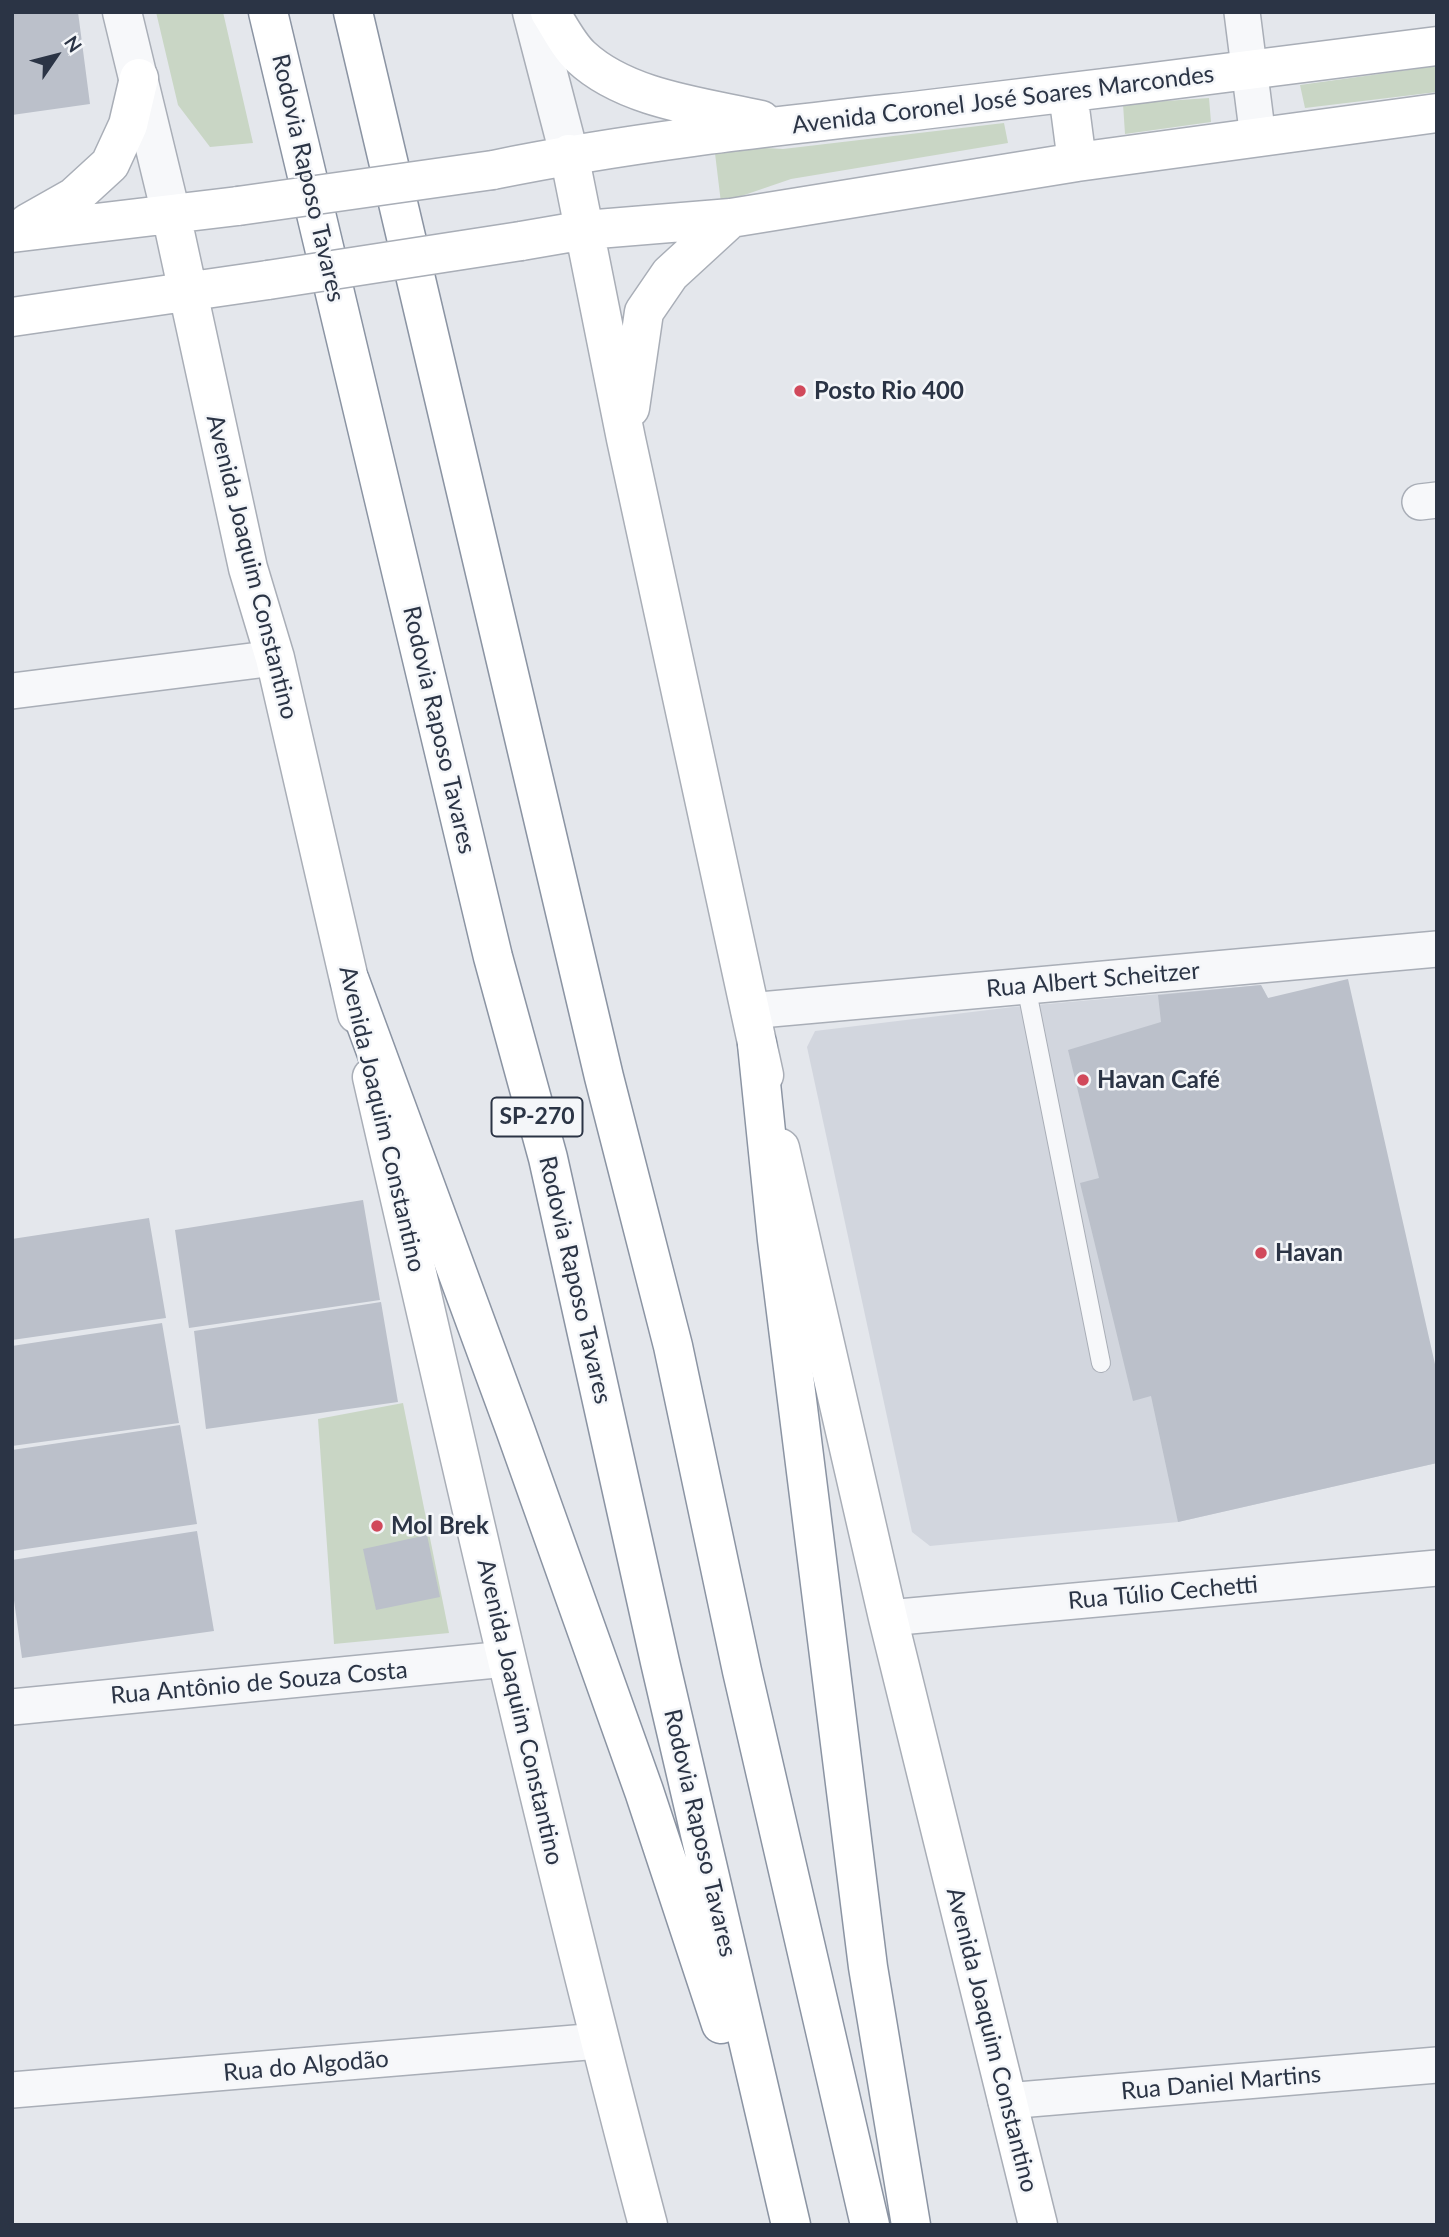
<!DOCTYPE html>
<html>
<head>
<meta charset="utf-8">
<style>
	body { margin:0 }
	#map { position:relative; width:1449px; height:2237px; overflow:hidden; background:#e4e7ec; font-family:Lato,sans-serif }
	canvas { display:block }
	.frame { position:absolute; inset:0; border:14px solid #2b3445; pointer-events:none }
	.north { position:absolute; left:21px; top:21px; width:70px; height:70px; -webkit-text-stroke:5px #f4f6f9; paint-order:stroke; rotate:55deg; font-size:19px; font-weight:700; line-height:28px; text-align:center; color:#2b3445 }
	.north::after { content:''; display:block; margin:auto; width:24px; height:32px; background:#2b3445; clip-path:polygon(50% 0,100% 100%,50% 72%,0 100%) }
</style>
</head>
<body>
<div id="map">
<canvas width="1449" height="2237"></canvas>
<div class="frame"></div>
<div class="north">N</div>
</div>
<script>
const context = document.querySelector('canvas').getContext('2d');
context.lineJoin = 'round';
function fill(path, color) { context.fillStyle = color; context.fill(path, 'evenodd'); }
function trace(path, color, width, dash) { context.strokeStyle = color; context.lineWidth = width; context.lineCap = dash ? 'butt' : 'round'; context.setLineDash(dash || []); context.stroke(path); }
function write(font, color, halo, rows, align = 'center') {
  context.font = font + ' Lato,sans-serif'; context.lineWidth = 5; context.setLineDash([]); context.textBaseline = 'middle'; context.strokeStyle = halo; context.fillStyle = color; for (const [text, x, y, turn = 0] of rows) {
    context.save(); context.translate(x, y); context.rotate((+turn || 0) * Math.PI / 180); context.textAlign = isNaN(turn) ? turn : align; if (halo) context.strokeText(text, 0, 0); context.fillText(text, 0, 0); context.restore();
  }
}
const built = new Path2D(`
	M1261,985L1268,998L1437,1463L1178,1522L930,1546L912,1532L807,1047L815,1031L1013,1007Z`);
const green = new Path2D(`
	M156,12H223L253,143L210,147L178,105Z
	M1437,66V92L1305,108L1300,85Z
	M1209,98L1211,122L1125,134L1123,104Z
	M1004,123L1008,143L791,179L721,203L714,145L783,149Z
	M403,1403L449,1633L334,1644L318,1419Z`);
const building = new Path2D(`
	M12,12H78L90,104L12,115Z
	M1348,979L1437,1373V1463L1178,1522L1151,1396L1133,1401L1080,1183L1099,1178L1068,1050L1161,1022L1158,995L1261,985L1268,998Z
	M363,1200L380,1300L189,1328L175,1230Z
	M149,1218L166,1318L12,1340V1239Z
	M381,1302L398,1402L206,1429L194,1331Z
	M162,1323L179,1423L12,1446V1346Z
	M180,1425L197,1524L12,1551V1450Z
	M197,1531L214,1631L22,1658L12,1586V1560Z
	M427,1535L440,1597L376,1610L363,1549Z`);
const service = new Path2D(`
	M1026,986L1101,1363`);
const minor = new Path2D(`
	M1242,12L1258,138
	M1420,502L1437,500
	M12,691L275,658
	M749,1011L1437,949
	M888,1618L1437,1568
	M12,1707L506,1659
	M12,2090L599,2041
	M1006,2101L1437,2065`);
const tertiary = new Path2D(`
	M122,12L171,214
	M532,12L569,154`);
const secondary = new Path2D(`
	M550,12C559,26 568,45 581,57C626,99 703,107 761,120
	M1068,93L1077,162
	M569,154L626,439L764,1075
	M493,170C635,141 779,126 922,110C1094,90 1265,68 1437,46
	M171,214L248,568L275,658L357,1014
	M28,223L74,197L110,164L128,125L139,78
	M12,233L238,206
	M521,241L585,230L731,218L1077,162L1437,113
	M12,317L268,280
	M630,408L644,312L670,274L731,218
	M372,1077C460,1460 547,1844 648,2225
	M780,1148L888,1618L1038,2225`);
const motorway = new Path2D(`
	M268,12L493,957L548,1158L660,1662L791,2225
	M353,12L604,1077L673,1346L742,1671L870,2225
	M350,981L515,1429L644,1791L721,2024
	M757,1044L777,1240L868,1967L911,2225`);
const secondaryBridge = new Path2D(`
	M238,206L493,170
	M268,280L521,241`);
const markers = [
	[800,391,7,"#d1495b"],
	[1083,1080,7,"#d1495b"],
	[1261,1253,7,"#d1495b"],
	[377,1526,7,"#d1495b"]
];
const shields = [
	[537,1117,91]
];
const shieldNames = [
	["SP-270",537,1117]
];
const streetNames = [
	["Avenida Coronel José Soares Marcondes",1003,100,-7],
	["Rodovia Raposo Tavares",308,178,77],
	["Avenida Joaquim Constantino",252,567,76],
	["Rodovia Raposo Tavares",439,730,77],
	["Rua Albert Scheitzer",1093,980,-5],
	["Avenida Joaquim Constantino",382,1119,77],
	["Rodovia Raposo Tavares",575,1280,77],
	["Rua Túlio Cechetti",1163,1593,-5],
	["Rua Antônio de Souza Costa",259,1683,-5],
	["Avenida Joaquim Constantino",520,1712,77],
	["Rodovia Raposo Tavares",700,1833,77],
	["Avenida Joaquim Constantino",992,2040,76],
	["Rua do Algodão",306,2066,-5],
	["Rua Daniel Martins",1221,2083,-5]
];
const poiNames = [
	["Posto Rio 400",814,391],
	["Havan Café",1097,1080],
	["Havan",1275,1253],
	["Mol Brek",391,1526]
];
fill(built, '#d2d6de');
fill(green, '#c9d6c5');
fill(building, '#bbc0ca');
trace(service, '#a9aeb7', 20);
trace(minor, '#a9aeb7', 38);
trace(tertiary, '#a9aeb7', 41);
trace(secondary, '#a9aeb7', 41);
trace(motorway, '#8b94a3', 41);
trace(service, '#f7f8fa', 18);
trace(minor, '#f7f8fa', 35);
trace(tertiary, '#f7f8fa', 38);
trace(secondary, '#fff', 38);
trace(motorway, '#fff', 38);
trace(secondaryBridge, '#a9aeb7', 41, []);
trace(secondaryBridge, '#fff', 38);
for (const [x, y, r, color] of markers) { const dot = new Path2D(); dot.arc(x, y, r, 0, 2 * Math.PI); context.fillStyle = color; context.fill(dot); trace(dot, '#f4f6f9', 2.5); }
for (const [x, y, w] of shields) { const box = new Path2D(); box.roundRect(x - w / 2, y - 19.5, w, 39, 5); context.fillStyle = '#f4f6f9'; context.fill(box); trace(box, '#2b3445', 2); }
write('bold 23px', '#2b3445', null, shieldNames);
write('24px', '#2b3445', '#f4f6f9', streetNames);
write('bold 24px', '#2b3445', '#f4f6f9', poiNames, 'left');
</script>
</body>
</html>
